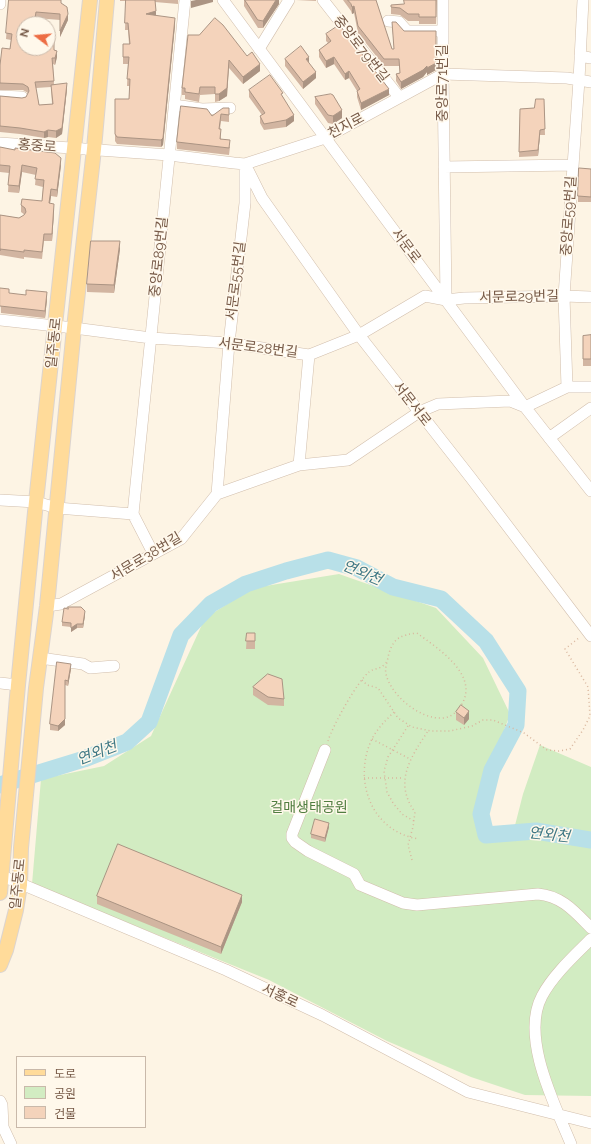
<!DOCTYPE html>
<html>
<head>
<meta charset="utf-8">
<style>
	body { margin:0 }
	#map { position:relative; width:591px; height:1144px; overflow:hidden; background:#fdf4e4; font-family:Raleway,"Noto Sans KR",sans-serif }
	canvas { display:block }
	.legend { position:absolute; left:16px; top:1056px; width:130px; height:72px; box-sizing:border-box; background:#fff8eb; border:1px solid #c9b9aa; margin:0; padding:5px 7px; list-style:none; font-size:12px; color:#775a48 }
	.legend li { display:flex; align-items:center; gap:8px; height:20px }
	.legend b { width:20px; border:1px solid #c9b9aa }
	.north { position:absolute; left:16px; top:16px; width:40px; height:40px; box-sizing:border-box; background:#fff8eb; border:1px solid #c9b9aa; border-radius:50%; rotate:286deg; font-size:11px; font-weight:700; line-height:16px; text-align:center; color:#775a48 }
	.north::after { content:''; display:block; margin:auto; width:14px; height:18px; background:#ed6d44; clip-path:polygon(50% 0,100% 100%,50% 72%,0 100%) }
</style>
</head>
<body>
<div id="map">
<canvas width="591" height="1144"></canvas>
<ul class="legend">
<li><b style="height:5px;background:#ffdb9a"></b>도로</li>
<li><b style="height:11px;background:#d2ecc2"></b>공원</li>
<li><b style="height:11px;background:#f4d3bb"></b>건물</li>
</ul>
<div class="north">N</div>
</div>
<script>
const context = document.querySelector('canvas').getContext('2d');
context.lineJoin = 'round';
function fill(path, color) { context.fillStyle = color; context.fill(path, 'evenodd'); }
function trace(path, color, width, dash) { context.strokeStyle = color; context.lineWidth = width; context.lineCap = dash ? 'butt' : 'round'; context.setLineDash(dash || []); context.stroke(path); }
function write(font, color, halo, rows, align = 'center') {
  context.font = font + ' Raleway,"Noto Sans KR",sans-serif'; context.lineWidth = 3; context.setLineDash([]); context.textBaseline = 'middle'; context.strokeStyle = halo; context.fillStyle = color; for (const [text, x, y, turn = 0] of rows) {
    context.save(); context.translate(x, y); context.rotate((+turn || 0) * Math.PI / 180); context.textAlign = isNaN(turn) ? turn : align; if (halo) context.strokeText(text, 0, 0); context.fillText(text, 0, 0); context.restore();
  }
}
const green = new Path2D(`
	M339,574L436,608L483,658L510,714L482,792L481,838L511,841L523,794L540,745L591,767V1096L525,1095L471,1077L387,1041L269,980L32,884L41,779L104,766L151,736L205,618L253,588Z`);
const river = new Path2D(`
	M0,785L84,759L127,742L149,722L181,635L211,604L246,584L286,571L328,560L357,568L393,587L441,599L486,641L518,691L516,725L492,770L481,814L486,835L536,831L591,840`);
const path = new Path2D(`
	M362,680L367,685L378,688L398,718L412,727L431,731H450L472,726L483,720H493L524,733L547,750L559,751L570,749L583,730L590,716L588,687L565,649L580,637
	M394,712C385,721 376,730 371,741C353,782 372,832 419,839
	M408,726L388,757L384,771L387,792L393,803L402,814L414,821
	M372,739L410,759
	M328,741C333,725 357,682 369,672C374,668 379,670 385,664C388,661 388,657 389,653C394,637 402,635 417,633C437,648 479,674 462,704C458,711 452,717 443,718C421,720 391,696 386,674C385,670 386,666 387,662
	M364,778H404
	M412,860L408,845L413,827L415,812C393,782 411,757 428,731`);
const minor = new Path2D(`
	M223,0L525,407L591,491
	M323,0L399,97
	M443,0V74L446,300
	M0,4V0
	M388,21L399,22L407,31H443
	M259,49L289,0
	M580,56L591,58
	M0,96L22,97
	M174,105L202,109L230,108
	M0,143L169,155L234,163L245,164L325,138L443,74L567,78L591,82
	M245,164L262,198L359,335L471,478L591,636
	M444,167L573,165
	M0,320L74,328L151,338L229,343L309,355L359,335L425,296L446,300L464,298L564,296L591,297
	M567,387L564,296L579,80L583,0
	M549,438L591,408
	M299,465L309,355
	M217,494L229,343L245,203V166
	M0,500L36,502L57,508L133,514L185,0
	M133,514L153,553
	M47,606L61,604L181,539L217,494L299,465L348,460L419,412L438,404L510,401L525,407L567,387H591
	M40,658L83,664L90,668L114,666
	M0,683L18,685
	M325,750L292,834V838L295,842L308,851L354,874L360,885L403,903L417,905L538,894C562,896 575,912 591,928
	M0,875L226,970L322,1015L468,1092L591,1123
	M0,1101L2,1105L3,1127L11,1144
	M571,1144C555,1105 520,1037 542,996C553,975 574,956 591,939`);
const major = new Path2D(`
	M0,893L18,685L36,502L90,0
	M0,965L6,950L16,910L20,885L21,848L36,688L47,606L74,328L94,149L107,0`);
const wall = new Path2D(`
	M9,0L61,3L68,20L60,37V20L36,18L35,24H24V48L54,50L57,57L55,65L53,64L54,85L67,89L62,134L56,138L48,137L44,138L20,134L0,132V96L22,98L26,97L28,93L23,90H0V65L10,49L11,40L6,39ZM51,87L52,104L39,105L36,88Z
	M120,0H178V4L155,2L156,15L175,25L163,145L161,147L117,144L115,141V99H129L130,86H127L128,64H123V57L129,44L128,30H125L126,1H120Z
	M244,0H279V4L263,28H258L244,6Z
	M296,0H316V1Z
	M343,0H376L392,49H394L392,22L436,70L427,75V72L423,77L401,89L396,81V74L400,73L399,66H384L358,33L354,13L352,14L351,11Z
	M404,0H437L436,24H419V21H408L400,15L391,14V5L404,4Z
	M326,34L389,95L361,110L357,97V91L349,78L345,80L334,64L326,68L319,57V50L328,43L326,41Z
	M199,35L260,71L243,84L229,68L227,96L219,101L215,102V94L200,95L199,102L185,99V95H182V88Z
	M285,59L316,78L303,89L285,66Z
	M249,90L283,97L294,121L286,127L264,130L260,123V116L262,115L249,97Z
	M315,97L342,118L333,124L328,123L315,104Z
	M544,99L545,135H540L538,156L519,157L520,109L534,108Z
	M229,108V122L221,121L220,129L221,139L230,147L229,155L177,149V142L212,116Z
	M0,147L61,165L57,197L51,196L50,203L54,211L52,241H44L42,259L24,257V259L0,255V258V215L19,218L24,215H25L21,212V205L42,201L43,187L35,185L36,175L22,172L19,193L8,192L9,173L0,172Z
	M591,169V202H578V196Z
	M120,249L114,293L87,292V284Z
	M0,288L9,294L47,299L45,318L1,313Z
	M591,335V366H583V336Z
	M85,615L83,628H77L71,632V627L62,626V622Z
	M247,633H255V649H246Z
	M57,662L71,669L68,686L65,685V725L58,731L50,730V724Z
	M253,687L284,699V706L268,705L253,695Z
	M456,712L469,719L464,725L456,720Z
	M329,827L325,842L311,838V834Z
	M97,896L242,902L221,954L97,904Z`);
const shadedWall = new Path2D(`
	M196,0H213V2L191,8V1Z
	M276,0H279V4L263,28V21Z
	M354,6V13L352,14V7Z
	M156,11V18L146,14Z
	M68,14V20L60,37V31Z
	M175,18V25L163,145L161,147V140Z
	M57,51V57L55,65V58Z
	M309,57V63L306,59Z
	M334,57V64L326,68V61Z
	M229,60L227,96L219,101V94Z
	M436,63V70L427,75V68Z
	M260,64V71L243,84V77Z
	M427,66V72L423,77L401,89V82Z
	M349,71V78L345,80V74Z
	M316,72V78L303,89V82Z
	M67,83V89L62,134L56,138V131Z
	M389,89V95L361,110V103Z
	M342,110V118L333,124V116Z
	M294,115V121L286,127V120Z
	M48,130V137L44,138V132Z
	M540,130V135L538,156V150Z
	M61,158V165L57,197V190Z
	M22,165V172L19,193V186Z
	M51,189V196L49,210V203Z
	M54,204V211L52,241V234Z
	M120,241V249L114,293V285Z
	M47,292V299L45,318V311Z
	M85,611V615L83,628V624Z
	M77,624V628L71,632V628Z
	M71,664V669L68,686V681Z
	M469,711V719L464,725V718Z
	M65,719V725L58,731V726Z
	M329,823V827L325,842V838Z
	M242,895V902L221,954V947Z`);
const building = new Path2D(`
	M9,0H61V3L67,7L68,14L60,31V14L36,12L34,24H24V48H48V41H54V50L57,51L55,58H52L54,81L35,82L39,105L53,104L51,85L67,83L62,128L56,131L48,130L44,132L20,128L0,126V96L22,98L26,97L29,91L28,87L23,84L0,83V65L2,48L10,49L12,34L6,33Z
	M126,0H155L156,11L146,14L175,18L163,138L161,140L117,137L115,134V99H129L130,79H127L129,57H123V44H130L128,23H125Z
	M245,0H276L263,21L258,20Z
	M348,0H376L392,49H394L392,22H396L404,31H436V63L427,68V66L423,70L401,82L396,74L400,73L399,59H384L358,26L354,6L352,7L351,4Z
	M404,0H436V17H419V14H408L400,8L391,7V5L404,4Z
	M215,18L223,25L247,56L252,52L260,64L243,77L229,60L227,88L219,94H215V87H200L199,94L185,92V88H182L188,35H199Z
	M338,26L339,28L341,27L389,89L361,103L357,91L360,89L349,71L345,74L334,57L326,61L319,50L331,41L326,34Z
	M301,46L309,57L306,59L316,72L303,82L285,59Z
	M270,75L283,93L281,94L294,115L286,120L264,124L260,116L265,113L249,90Z
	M331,94L333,95L342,110L333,116L328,115L315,97Z
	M536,99H544L545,129L540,130L538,150L519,152L520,109L534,108Z
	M181,106L207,109L212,116L223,108H229V115L221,114L219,129H221L220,139L230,140L229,148L177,142Z
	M0,147L15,150V148L55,153L61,158L57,190L51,189L49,203L54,204L52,234H44L42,252L24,250V252L0,249V251V215L19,218L24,215L26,212L25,208L21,205L22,199L42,201L44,180L35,179L37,168L22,165L19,186L8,185L10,166L0,165Z
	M579,168L591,169V197L578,196Z
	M91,241H120L114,285L87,284Z
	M0,288L9,289V293L26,295V290L47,292L45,311L0,306Z
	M591,335V359H583V336Z
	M68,607H81L85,611L83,624H77L71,628V623L62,622L64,608L68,609Z
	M247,633H255V641H246Z
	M57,662L71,664L68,681L65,680V719L58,726L50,724Z
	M268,674L282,679L284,699L268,697L253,687Z
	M461,705L469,711L464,718L456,712Z
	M315,819L329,823L325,838L311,834Z
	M118,844L242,895L221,947L97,896Z`);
const streetNames = [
	["중앙로79번길",361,49,52],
	["중앙로71번길",443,83,-90],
	["천지로",346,126,-28],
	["홍중로",37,146,4],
	["중앙로59번길",569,216,-86],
	["서문로",406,246,53],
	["중앙로89번길",159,257,-84],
	["서문로55번길",236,281,-83],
	["서문로29번길",519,297,-1],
	["일주동로",54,343,-84],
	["서문로28번길",258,348,7],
	["서문서로",412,404,52],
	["서문로38번길",146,557,-31],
	["일주동로",18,884,-84],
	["서홍로",280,996,25]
];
const parkNames = [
	["걸매생태공원",309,808]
];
const waterNames = [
	["연외천",362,573,23],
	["연외천",97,753,-21],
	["연외천",549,835,6]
];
fill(green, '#d2ecc2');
trace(river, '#b8e0e8', 17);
trace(minor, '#d1beac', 12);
trace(major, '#dcd4cf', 16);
trace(path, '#d9b69d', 1.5, [1, 3]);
trace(minor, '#fff', 11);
trace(major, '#ffdb9a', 14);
fill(wall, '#d2b5a1');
fill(shadedWall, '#ab9483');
fill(building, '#f4d3bb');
trace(building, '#ab9483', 1);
write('14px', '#775a48', '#fff8eb', streetNames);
write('14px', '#517e40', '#fff8eb', parkNames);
write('italic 15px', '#3e7784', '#fff8eb', waterNames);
</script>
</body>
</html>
